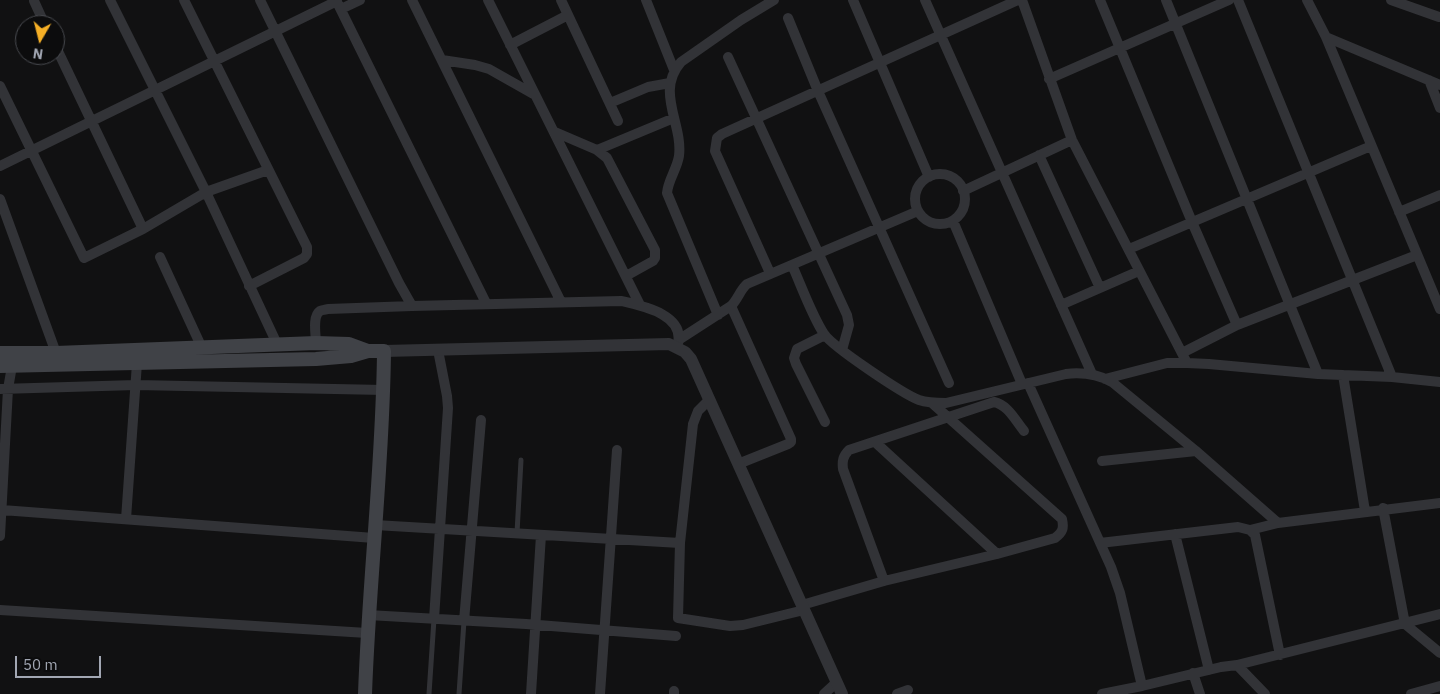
<!DOCTYPE html>
<html>
<head>
<meta charset="utf-8">
<style>
	body { margin:0 }
	#map { position:relative; width:1440px; height:694px; overflow:hidden; background:#111112; font-family:"IBM Plex Sans",sans-serif }
	canvas { display:block }
	.north { position:absolute; left:15px; top:15px; width:50px; height:50px; box-sizing:border-box; background:#0c0c0d; border:1px solid #484a4f; border-radius:50%; rotate:188deg; font-size:14px; font-weight:700; line-height:20px; text-align:center; color:#a2a7b3 }
	.north::after { content:''; display:block; margin:auto; width:18px; height:22px; background:#f5af26; clip-path:polygon(50% 0,100% 100%,50% 72%,0 100%) }
	.scale { position:absolute; left:15px; top:656px; width:86px; height:22px; box-sizing:border-box; border:2px solid #a2a7b3; border-top:0; padding-left:6px; font-size:15px; line-height:18px; white-space:nowrap; color:#a2a7b3; -webkit-text-stroke:4px #0c0c0d; paint-order:stroke }
</style>
</head>
<body>
<div id="map">
<canvas width="1440" height="694"></canvas>
<div class="north">N</div>
<div class="scale">50 m</div>
</div>
<script>
const context = document.querySelector('canvas').getContext('2d');
context.lineJoin = 'round';
function trace(path, color, width, dash) { context.strokeStyle = color; context.lineWidth = width; context.lineCap = dash ? 'butt' : 'round'; context.setLineDash(dash || []); context.stroke(path); }
const service = new Path2D(`
	M517,533L521,460
	M429,694L434,619
	M459,694L464,621`);
const minor = new Path2D(`
	M110,0L206,192L278,346
	M184,0L307,247V254L304,258L249,286
	M260,0L399,283L412,306L621,301C643,306 688,315 677,347
	M336,0L486,303
	M412,0L561,302
	M488,0L640,305
	M561,0L618,121
	M646,0L674,70
	M853,0L929,177
	M925,0L1092,374
	M1022,0L1072,140L1187,363
	M1100,0L1192,222L1237,325L1417,255
	M1166,0L1318,374
	M1238,0L1392,377
	M1307,0L1326,37L1440,309
	M1391,0L1439,17
	M34,1L45,25
	M341,9L360,0
	M788,18L818,91L949,383
	M1326,37L1440,85
	M55,45L143,229
	M510,45L568,15
	M728,57L847,315L849,325L842,350
	M442,60L475,65L489,69L535,95
	M1049,79L1229,0
	M1429,80L1440,108
	M0,86L84,258L143,229L206,192L268,170
	M610,103L648,87L670,83
	M555,132L597,150L607,158L655,250V258L653,261L626,276
	M597,150L674,118
	M1039,155L1100,288
	M0,166L337,1
	M915 199a25 25 0 1 1 50 0a25 25 0 1 1-50 0Z
	M963,191L1072,140
	M0,199L56,353
	M1399,212L1440,195
	M953,221L1022,384
	M1129,249L1371,146
	M160,257L202,348
	M792,265C801,285 812,316 824,334C833,347 903,394 919,400C928,403 936,403 946,403L1066,374C1083,372 1097,374 1112,382L1196,451L1278,523
	M770,273L715,151L717,138L722,134L1018,0
	M1061,305L1139,271
	M731,306L791,439V442L788,444L738,464
	M718,315L667,193C668,180 677,169 679,156C683,123 655,92 681,62L741,20L774,0
	M825,335L797,349L794,358L796,364L825,422
	M680,339L731,306C738,299 740,290 747,284L918,211
	M316,343C316,336 312,316 320,311C322,310 325,310 328,309L412,306
	M1182,353L1237,325
	M1343,375L1365,511
	M1105,379L1167,363H1187L1209,364L1318,374L1392,377L1440,382
	M1028,383L1111,567L1120,593L1142,686L1221,667L1237,665L1265,694
	M0,389L136,385L384,390
	M709,400L698,411L693,424L680,543L678,618L730,626L743,625L804,610
	M875,442L997,554
	M1102,461L1196,451
	M1383,508L1405,624L1440,653
	M2,510L374,538
	M126,519L137,363
	M375,525L680,543
	M1250,530L1278,523L1440,503
	M1175,534L1209,670
	M0,536L8,389L12,366
	M1100,543L1238,527L1250,530L1255,535L1280,655
	M884,581L843,469C842,461 843,456 849,450L994,402C1008,405 1015,420 1024,431
	M802,605L884,581L997,554L1055,538C1063,532 1064,528 1062,519L932,403
	M0,610L367,633
	M368,615L526,624L676,636
	M434,619L448,408L447,396L438,350
	M464,621L481,420
	M1237,665L1440,614
	M1193,673L1200,694
	M531,694L541,535
	M600,694L617,450
	M674,694V691
	M824,694L837,682
	M897,694L908,690
	M1102,694L1142,686
	M1411,694L1440,686`);
const tertiary = new Path2D(`
	M384,351L669,344L685,352L691,359L842,694`);
const secondary = new Path2D(`
	M0,353H56L316,343L349,344L368,351H384C383,465 369,579 365,694
	M0,366L316,359L351,356L368,351`);
trace(service, '#323337', 5);
trace(minor, '#323337', 10);
trace(tertiary, '#323337', 12);
trace(secondary, '#404247', 14);
</script>
</body>
</html>
